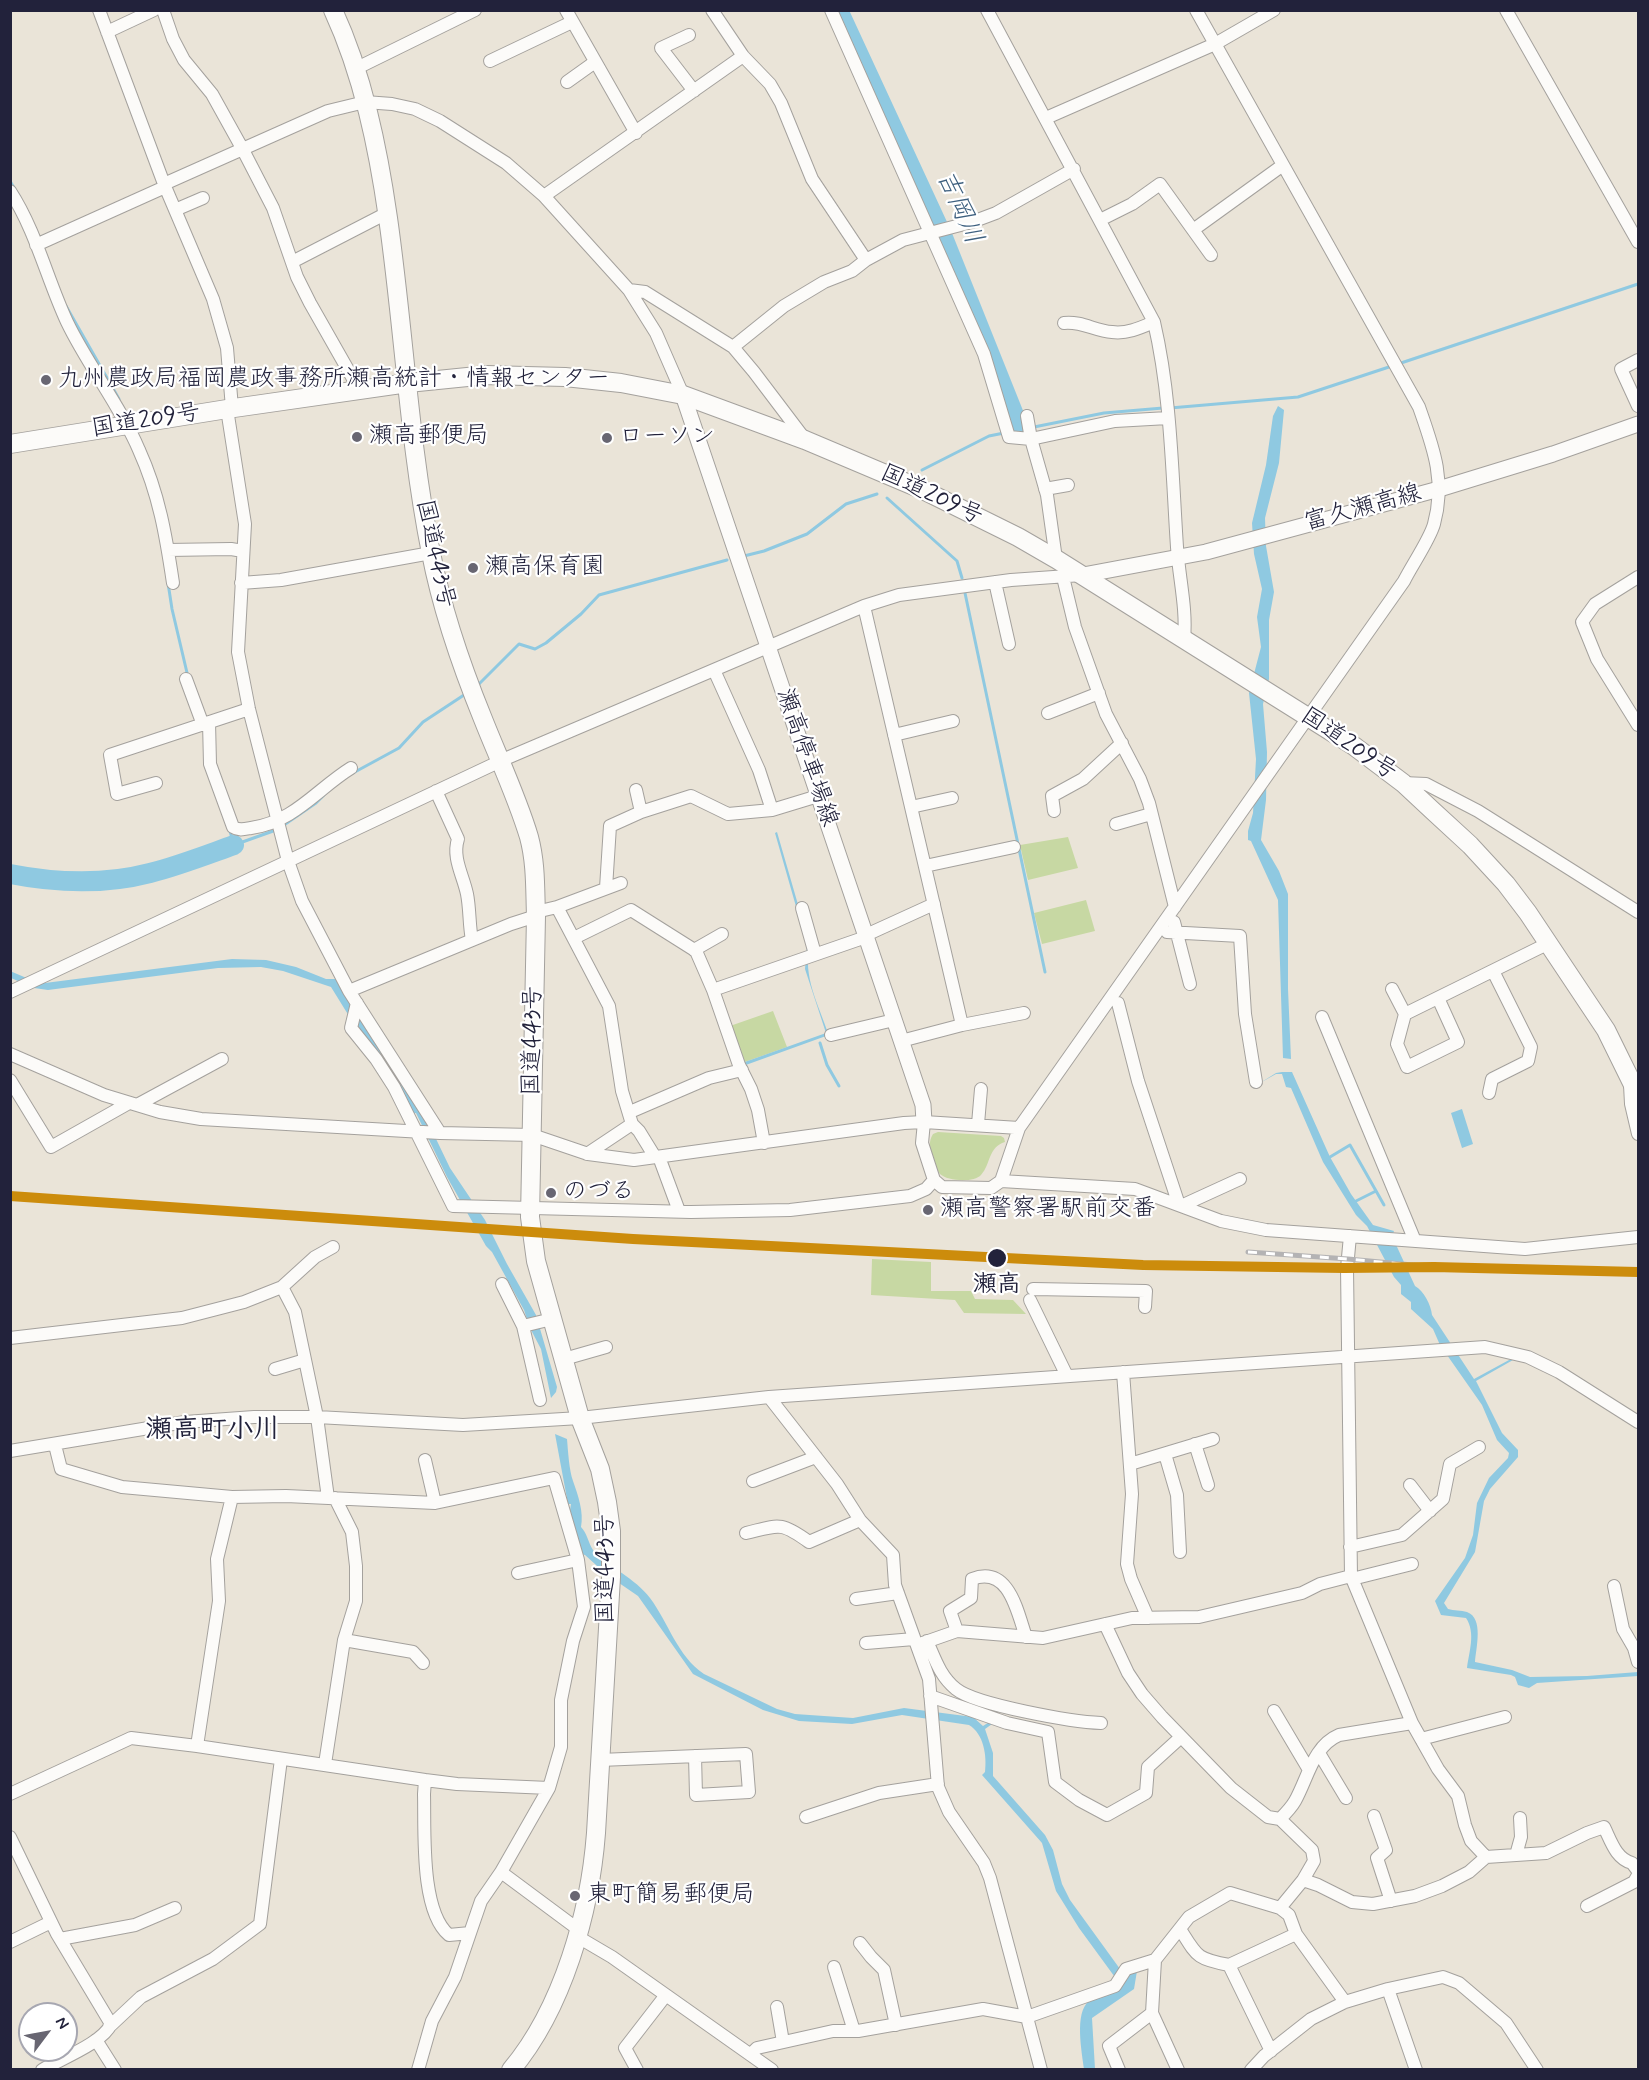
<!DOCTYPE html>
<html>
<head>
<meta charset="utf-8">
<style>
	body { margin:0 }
	#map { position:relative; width:1649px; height:2080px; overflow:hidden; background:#eae4d8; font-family:Mynerve,sans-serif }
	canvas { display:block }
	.frame { position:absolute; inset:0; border:12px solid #22223b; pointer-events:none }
	.north { position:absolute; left:18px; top:2002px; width:60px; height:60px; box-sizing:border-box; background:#fff; border:2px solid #a7a7b1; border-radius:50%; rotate:58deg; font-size:16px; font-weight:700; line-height:24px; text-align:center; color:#22223b }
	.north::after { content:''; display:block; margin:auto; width:21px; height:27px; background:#686672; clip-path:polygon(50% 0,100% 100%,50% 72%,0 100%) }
</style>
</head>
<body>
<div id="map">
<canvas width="1649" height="2080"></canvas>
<div class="frame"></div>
<div class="north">N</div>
</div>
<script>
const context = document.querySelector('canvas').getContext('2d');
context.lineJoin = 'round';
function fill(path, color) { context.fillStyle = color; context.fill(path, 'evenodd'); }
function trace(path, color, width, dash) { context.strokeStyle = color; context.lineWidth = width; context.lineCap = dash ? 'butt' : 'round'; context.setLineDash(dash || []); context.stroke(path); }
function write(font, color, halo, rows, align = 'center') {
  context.font = font + ' Mynerve,"Klee One",sans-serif'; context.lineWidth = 4.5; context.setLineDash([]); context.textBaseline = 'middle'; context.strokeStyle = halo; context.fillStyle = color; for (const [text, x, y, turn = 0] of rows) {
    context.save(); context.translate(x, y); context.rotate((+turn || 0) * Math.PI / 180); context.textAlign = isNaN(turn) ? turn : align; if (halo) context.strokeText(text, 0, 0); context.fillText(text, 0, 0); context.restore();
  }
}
const green = new Path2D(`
	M1068,837L1078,868L1028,880L1020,845Z
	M1086,900L1095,931L1042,944L1034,913Z
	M773,1011L787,1047L742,1063L730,1026Z
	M938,1132L1001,1136L1004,1138L1005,1142C988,1147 991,1164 981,1175C974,1183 947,1181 940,1174C936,1169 935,1162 933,1156C930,1148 928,1142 933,1134Z
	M872,1259L931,1262V1291H971L975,1299L1013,1300L1026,1314L964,1313L955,1300L871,1295Z`);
const water = new Path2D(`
	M1278,406L1284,410L1279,463L1265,518L1266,546L1274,592L1269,620V679L1263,704L1267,752L1266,800L1261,840L1279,871L1288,894V989L1291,1059L1283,1058L1278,900L1251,841L1248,840V831L1253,813L1256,759L1249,693L1261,647L1257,617L1262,589L1254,554L1252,523L1266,465L1273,416Z
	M777,832L810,946C802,975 819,1006 828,1033L826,1036L743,1066L742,1063L826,1033L805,969L807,945L775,833Z
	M232,959L266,960L296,967L326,979H336L426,1118L450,1168L485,1220L507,1264L536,1315L557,1387L556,1392L551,1398L541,1349L530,1328L524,1310L492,1252L486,1246L447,1177L416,1113L411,1114L410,1112L412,1109C397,1080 379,1054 359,1028L357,1029L331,987L283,971L261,967L218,968L48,990L34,988L11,978L10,971L36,982L45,983Z
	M1282,1072H1292L1330,1157L1351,1194L1373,1225L1394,1231L1392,1236L1415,1286C1424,1291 1431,1305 1432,1315L1474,1379L1509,1360H1513L1476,1381L1502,1433L1518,1450V1457L1490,1489L1484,1501L1475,1552L1444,1603L1448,1609C1454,1611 1461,1610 1467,1612C1484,1618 1476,1648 1475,1662L1512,1670L1530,1677L1587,1676L1638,1672V1676L1537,1683L1529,1688L1518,1685L1515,1677L1511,1675L1467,1668C1469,1652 1476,1633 1466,1618L1441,1615L1435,1601L1465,1558L1473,1535L1477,1503L1489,1478L1508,1458L1509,1453L1497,1440L1482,1405L1440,1345L1433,1329L1411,1309V1302L1401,1294V1285L1394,1277L1367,1226L1356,1215L1323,1162L1291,1088L1286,1087L1282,1074H1276L1260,1083L1276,1073Z
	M1462,1109L1473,1144L1462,1148L1451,1113Z
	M555,1434L567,1439C568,1450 569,1470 573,1481C578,1495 584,1512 581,1527C587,1533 588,1542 593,1550C610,1568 635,1578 650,1598C668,1622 678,1657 704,1674L777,1709L795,1714L853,1718L904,1708L973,1717L983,1726L994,1719L995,1722L985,1729L993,1753V1776L1045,1835L1053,1850L1062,1884L1070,1900L1120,1969L1137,1971L1134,1989L1092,2018L1095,2069H1084C1082,2052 1074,2013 1089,2001C1098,1994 1113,1990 1123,1986L1124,1982L1117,1980L1079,1928L1056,1891L1042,1843L982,1775L985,1772C987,1756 984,1734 969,1725L902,1715L852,1724L799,1721L763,1710L693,1674L638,1596L606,1574L585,1555L581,1554L570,1510L571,1504H568Z`);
const stream = new Path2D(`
	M10,181L20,198
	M66,306L119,399
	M1398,364L1638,284
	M1170,408L1298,397L1392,366
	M1034,427L1104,413L1163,408
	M1010,432L1027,429
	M922,470L989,436L1004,433
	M887,498L957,561L962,578
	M744,556L764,551L807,534L846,504L877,494
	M168,583L172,609L188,677
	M965,593L1045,972
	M477,686L519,644L535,649L546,643L581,614L599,595L727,560
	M353,773L399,748L423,722L467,693
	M281,827L316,803L324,795
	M230,831L234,845L276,830
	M820,1043L827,1065L839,1086
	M1330,1157L1350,1145L1384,1205
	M1356,1201L1376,1191`);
const river = new Path2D(`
	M838,10L942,235L1020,430
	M10,874C56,883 104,885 150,873C178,866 206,855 234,845`);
const minor = new Path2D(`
	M99,10L164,184L213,299L227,348L232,408
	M163,10L173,39L184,60L212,94L242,148L273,208L297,277L310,303L360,391
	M566,10L636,133
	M712,10L743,56L770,84L781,103L812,179L866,260
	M831,10L984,354L1009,437L1031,439L1115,421L1168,418
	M987,10L1154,322C1171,395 1172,472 1177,547C1179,578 1187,609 1184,639
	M1506,10L1638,242
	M107,32L154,10
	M689,35L661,48L694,91
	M490,61L572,22
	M355,69L475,10
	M567,82L595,62
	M1046,118L1215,44L1274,10
	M164,184L328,111L365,102L392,104L415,109L440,121L506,163L544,196L629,290L656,333L683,395
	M10,191C36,231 47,279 67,322C88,366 120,405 139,450C159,494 166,536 173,583
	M544,196L743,56
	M175,210L203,198
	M1100,220L1132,204L1160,184L1211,255
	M1193,230L1283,165
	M36,245L165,187
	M292,262L387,213
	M629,290L645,292L733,347L754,372L804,438
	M1064,323C1082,321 1095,331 1112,332C1127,334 1140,328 1154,322
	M733,347L784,306L824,282L852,271L866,260L903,240L972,222L996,213L1074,169
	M1638,360L1621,369L1638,406
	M227,409L245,524L238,652L249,709L288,861L302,901L349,991L440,1133
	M1027,416L1031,439L1047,495L1056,559
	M1045,489L1068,485
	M168,550L231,549L243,551
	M1063,577L1075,627L1106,714L1140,779L1149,803L1175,907
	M1638,577L1595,604L1582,622L1597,659L1638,725
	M995,582L1009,644
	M241,583L281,580L431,553
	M864,606L962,1025
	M714,670L759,770L772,810
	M186,679L203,725
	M1048,713L1099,693
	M209,722L210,764L233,827C239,831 245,829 251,828C294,822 317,789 351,768
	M894,735L953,721
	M156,783L117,794L110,755L249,709
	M1403,783L1426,784L1478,811L1638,912
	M436,791L458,839C452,858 463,875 467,894C470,909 469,925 472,940
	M911,807L952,798
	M1054,811L1052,796L1083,779L1122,743
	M641,812L691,796L728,814L772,810L818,796
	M1116,824L1151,814
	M925,866L1014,847
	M606,888L610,826L641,812L636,790
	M557,907L609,1006L622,1091L632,1124L639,1131L655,1157
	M802,908L815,954
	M536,912L557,907L621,883
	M1174,922L1190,984
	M1167,932L1240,936L1245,1014L1256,1082
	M866,935L934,904
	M574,938L631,910L696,951L713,990L739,1065L751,1089L758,1110L764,1143
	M694,950L722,934
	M1392,989L1405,1014L1549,943
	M713,990L866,937
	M349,991L511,924L536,916
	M10,992L507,758L864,606L899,595L1011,580L1082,575
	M357,1003L351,1028L376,1059L394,1087L453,1206L691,1212L790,1210L910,1196L926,1189L934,1180
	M1118,1003L1138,1081L1179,1205
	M1405,1014L1397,1044L1407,1067L1458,1042L1438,998
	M1322,1017L1415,1241
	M831,1035L894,1020
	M901,1041L962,1025L1024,1013
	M10,1054L104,1095L160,1112L201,1119L440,1133L532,1135L588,1154L634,1160L904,1123L924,1122L1019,1128
	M10,1080L51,1147L129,1103
	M1630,1085L1631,1104L1638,1134
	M1489,1093L1492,1079L1528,1061L1531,1047L1493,971
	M137,1105L222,1059
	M630,1112L709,1078L742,1070
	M924,1122L922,1143L934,1180L942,1187L991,1188L1001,1181L1019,1128L1404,581C1412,565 1430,539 1434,524C1446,480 1433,447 1419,407L1196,10
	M978,1124L981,1089
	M587,1154L632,1124
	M659,1157L679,1211
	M1001,1181L1135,1189L1221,1221L1266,1230L1525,1249L1638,1237
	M1181,1206L1240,1179
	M1350,1236L1347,1268L1351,1576L1412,1723L1438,1769L1458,1796L1465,1825L1471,1841L1486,1857
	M502,1284L523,1326L552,1319
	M282,1287L315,1257L333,1247
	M1033,1289L1146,1291L1145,1307
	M1030,1300L1067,1376
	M523,1326L540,1400
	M10,1338L182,1318L244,1302L282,1287L295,1312L317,1417L328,1498
	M564,1359L606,1347
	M275,1369L305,1360
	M1123,1372L1132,1494L1127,1564L1131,1579L1148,1618
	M769,1397L837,1484L860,1520L893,1555L895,1585L929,1679L938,1787L949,1812L984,1863L990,1878L1041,2070
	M1195,1444L1208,1485
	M55,1445L61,1469L122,1487L232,1497L286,1496L435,1503L554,1478L578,1560L518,1573
	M10,1451L185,1422L254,1417H317L463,1425L580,1418L769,1397L1485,1347L1528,1357L1559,1372L1638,1422
	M1165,1454L1177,1495L1180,1552
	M425,1460L435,1503
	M1130,1464L1213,1439
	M753,1481L816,1457
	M1410,1485L1430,1511
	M746,1533C779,1525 780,1521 809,1542L860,1520
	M1350,1547L1402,1535L1443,1499L1450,1464L1479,1447
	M1352,1579L1412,1564
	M1614,1586L1623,1629L1634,1648L1638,1662
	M856,1599L898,1593
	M1105,1624L1128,1673L1142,1694L1162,1717L1231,1788L1268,1817L1280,1819C1285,1814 1291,1808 1295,1801C1308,1778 1313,1746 1339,1735L1412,1723
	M957,1631L950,1611L971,1598L972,1579C1009,1565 1017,1611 1026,1637
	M344,1640L413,1652L423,1663
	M927,1641C935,1659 940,1676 956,1689C976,1705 1073,1722 1101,1723
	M866,1643L914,1639
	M917,1645L957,1631L1043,1638L1132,1618L1199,1617L1302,1593L1320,1584L1351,1576
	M930,1696L1007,1723L1048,1732L1055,1782L1079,1800L1107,1815L1146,1793L1148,1767L1181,1737
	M1274,1711L1309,1770
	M1421,1739L1505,1717
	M197,1746L219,1601L217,1559L232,1497
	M1319,1753L1346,1798
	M600,1760L746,1754L749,1792L696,1795L695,1756
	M325,1764L344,1640L356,1601V1566L352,1532L335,1498
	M425,1780L457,1784L549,1788L501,1872
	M549,1788L561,1747V1700L573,1641L584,1607L578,1560
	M10,1794L131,1738L197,1746L425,1780L424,1794C425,1830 420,1911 449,1935L470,1933L481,1901L501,1872L575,1927L578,1937L612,1957L772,2070
	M1374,1816L1386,1850L1377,1858L1391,1901
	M806,1817L879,1793L938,1784
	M1280,1819L1312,1850L1314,1861L1303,1880
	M10,1837L57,1934L111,2024C103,2043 60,2059 42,2070
	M1516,1855L1521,1837L1520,1818
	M1587,1906L1634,1882L1638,1875
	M1280,1908L1289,1915L1296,1934L1345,2002
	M1180,1929C1197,1956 1196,1959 1229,1965
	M60,1939L135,1925L175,1908
	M10,1942L51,1922
	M860,1943L871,1957L884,1970L896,2025
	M1155,1960L1152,2013L1178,2070
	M834,1967L854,2031
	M1388,1989L1416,2070
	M777,2007L783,2042
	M109,2027L141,1997L213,1959L260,1924L281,1759
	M96,2040L115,2070
	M1271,2051L1229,1965L1296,1934
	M751,2054L757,2048L833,2031H858L983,2009L1027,2017L1115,1986L1126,1969L1155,1960L1189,1917L1230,1893L1280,1908L1303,1880L1318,1885L1352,1902L1373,1904L1415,1896L1442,1886L1469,1872L1486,1857L1546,1853L1587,1833L1604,1827C1611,1841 1616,1859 1632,1863L1638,1871
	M418,2070L432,2021L455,1977L470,1933
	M637,2070L625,2048L666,1995
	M1119,2070L1109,2046L1152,2013
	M1251,2070L1264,2056L1311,2019L1345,2002L1388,1989L1443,1977L1459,1983L1506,2023L1537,2070`);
const major = new Path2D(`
	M683,395L923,1105L924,1122
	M1083,575L1206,552L1439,489L1553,454L1638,424`);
const highway = new Path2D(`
	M333,10C363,75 378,148 388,218C404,330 409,443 431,553C442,610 461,665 483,719C498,757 517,797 529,837C536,863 535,889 536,916L530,1217L536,1261L580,1418L600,1469L607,1502L611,1531V1577L596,1833C590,1912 563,2008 511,2070
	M10,444L227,409L408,383L487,375L565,377L621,383L683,395L805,440L921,489L1018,537L1056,559L1354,746L1403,783L1433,811L1470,845L1506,884L1528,913L1606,1030L1638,1095`);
const rail = new Path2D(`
	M1248,1252L1348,1259L1434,1267`);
const rail1 = new Path2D(`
	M10,1196L633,1239L1143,1265L1344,1268L1434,1267L1638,1272`);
const markers = [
	[46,380,6,"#686672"],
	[357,437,6,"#686672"],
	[607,438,6,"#686672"],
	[473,568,6,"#686672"],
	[551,1193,6,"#686672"],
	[928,1210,6,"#686672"],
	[997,1258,10,"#22223b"],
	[575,1896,6,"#686672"]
];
const poiNames = [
	["九州農政局福岡農政事務所瀬高統計・情報センター",58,380],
	["瀬高郵便局",369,437],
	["ローソン",619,438],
	["瀬高保育園",485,568],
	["のづる",563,1193],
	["瀬高警察署駅前交番",940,1210],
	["東町簡易郵便局",587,1896]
];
const streetNames = [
	["国道209号",146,422,-9],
	["国道209号",931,496,25],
	["富久瀬高線",1363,509,-15],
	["国道443号",434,554,78],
	["国道209号",1348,745,34],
	["瀬高停車場線",806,758,71],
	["国道443号",534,1041,-89],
	["国道443号",607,1569,-90]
];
const stopNames = [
	["瀬高",997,1286]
];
const waterNames = [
	["吉岡川",958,208,66]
];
const quarterNames = [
	["瀬高町小川",213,1431]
];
fill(green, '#c7d8a3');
fill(water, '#8fc9e1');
trace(stream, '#8fc9e1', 3);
trace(river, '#8fc9e1', 20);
trace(minor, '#a4a19d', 14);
trace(major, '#a4a19d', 17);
trace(highway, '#a4a19d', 20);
trace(minor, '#fcfbf9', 12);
trace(major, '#fcfbf9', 15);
trace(highway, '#fcfbf9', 18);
trace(rail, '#b4b3b4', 5);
trace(rail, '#fff', 3, [9]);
trace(rail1, '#cc8c0c', 10);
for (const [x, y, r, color] of markers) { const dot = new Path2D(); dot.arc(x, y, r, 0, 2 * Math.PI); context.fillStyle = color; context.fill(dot); trace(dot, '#fff', 2); }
write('24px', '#22223b', '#fff', poiNames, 'left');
write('24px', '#22223b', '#fff', streetNames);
write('bold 24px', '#22223b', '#fff', stopNames);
write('italic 26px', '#3e607f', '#fff', waterNames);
write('bold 27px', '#22223b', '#fff', quarterNames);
</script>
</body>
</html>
